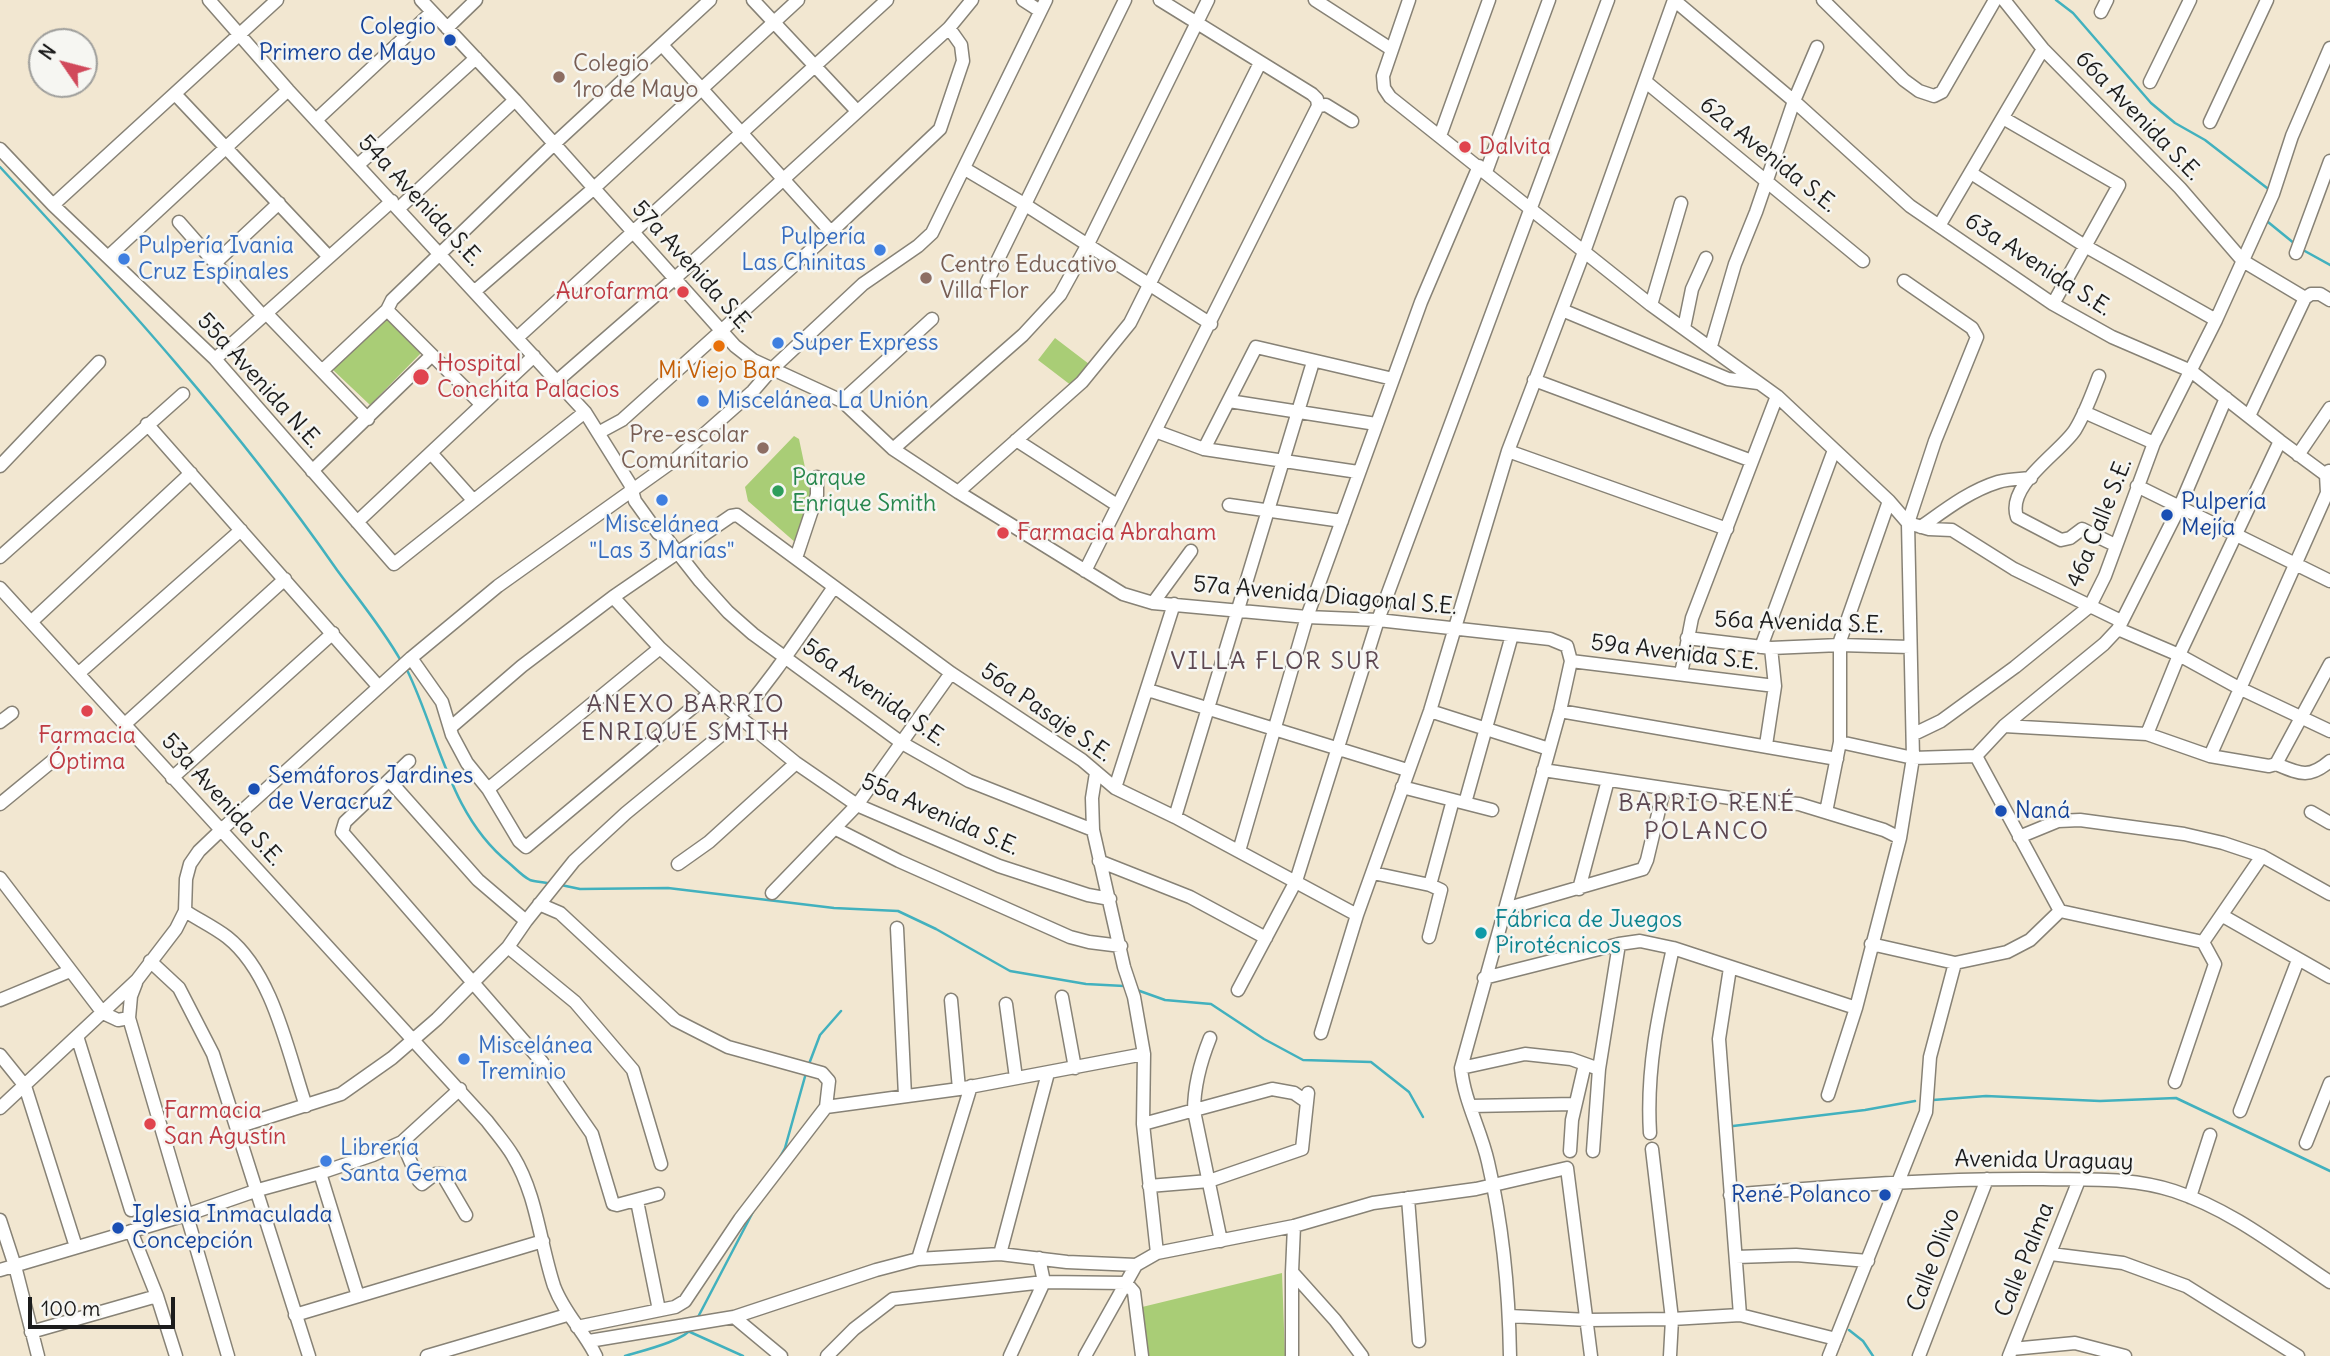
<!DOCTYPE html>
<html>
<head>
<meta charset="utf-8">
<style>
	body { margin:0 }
	#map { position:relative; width:2330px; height:1356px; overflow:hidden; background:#f2e7d1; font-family:Delius,sans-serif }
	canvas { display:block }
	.north { position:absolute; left:28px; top:28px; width:70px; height:70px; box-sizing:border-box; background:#f6f6f2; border:2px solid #9f9f9c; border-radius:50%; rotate:305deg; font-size:19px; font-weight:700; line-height:28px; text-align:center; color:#1c1c1c }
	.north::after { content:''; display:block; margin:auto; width:24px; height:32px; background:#d1495b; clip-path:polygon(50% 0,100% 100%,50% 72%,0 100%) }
	.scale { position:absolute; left:28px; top:1297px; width:147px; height:32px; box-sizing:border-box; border:4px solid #1c1c1c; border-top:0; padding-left:9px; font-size:21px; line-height:24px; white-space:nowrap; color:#1c1c1c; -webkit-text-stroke:5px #f6f6f2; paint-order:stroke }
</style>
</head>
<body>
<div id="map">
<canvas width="2330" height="1356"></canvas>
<div class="north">N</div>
<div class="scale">100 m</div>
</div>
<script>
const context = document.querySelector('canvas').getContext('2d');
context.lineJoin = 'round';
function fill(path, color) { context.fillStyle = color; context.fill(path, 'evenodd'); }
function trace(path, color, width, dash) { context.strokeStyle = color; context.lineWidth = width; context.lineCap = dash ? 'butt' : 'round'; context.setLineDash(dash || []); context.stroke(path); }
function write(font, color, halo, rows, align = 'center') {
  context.font = font + ' Delius,sans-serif'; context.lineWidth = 5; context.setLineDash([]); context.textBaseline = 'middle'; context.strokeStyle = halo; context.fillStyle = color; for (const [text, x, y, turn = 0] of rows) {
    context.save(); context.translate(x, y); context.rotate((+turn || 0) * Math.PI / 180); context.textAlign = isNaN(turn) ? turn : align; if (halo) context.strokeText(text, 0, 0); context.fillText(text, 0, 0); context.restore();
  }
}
const green = new Path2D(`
	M385,317L421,353L370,405L332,369Z
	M1055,338L1089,364L1072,386L1038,360Z
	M794,436L799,439L811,496L796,543L748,501L745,487Z
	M1282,1273L1285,1356H1144L1138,1308Z`);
const stream = new Path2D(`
	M2056,0L2073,13L2151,103L2175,123L2205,140L2267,188
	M0,167C119,296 237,426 337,570C359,600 383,629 401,661
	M2268,222L2295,244
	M2303,250L2330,265
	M407,670C439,735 449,815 509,863C515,868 522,876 530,880C535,882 545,882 551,884
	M561,885L580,889L668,888L834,908L898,911L936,929L1010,971L1086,984L1124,986
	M1137,990L1165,1000L1211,1004L1264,1039L1303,1060L1371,1062L1409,1092L1423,1117
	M809,1064L820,1035L841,1011
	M1933,1100L1986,1096L2100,1101L2176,1098L2330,1171
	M1733,1126L1865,1110L1915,1101
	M780,1157L785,1148L806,1073
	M697,1319L754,1210
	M1849,1330L1863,1341L1873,1356
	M690,1332L743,1356
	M625,1356C641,1351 684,1341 692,1328`);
const minor = new Path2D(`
	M209,0L288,90L585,412L630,484L635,501L658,533L667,539L700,581L728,612L753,634L902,743L969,781L1093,830
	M421,0L515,100L735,346L753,360L842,401L893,449L958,492L1123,594L1153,603L1307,617L1378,620L1550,639L1567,646L1571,661L1560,711L1461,1068C1464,1101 1481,1130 1488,1162C1502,1222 1509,1294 1510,1356
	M753,0L857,111
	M1023,0L1040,11
	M1160,0L1312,94L1317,99L1318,106
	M1315,0L1391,49
	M1409,0L1383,76L1384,88L1390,97L1651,305L1777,396L1889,501L1908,523L1929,529L1952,530L2014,569L2121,621
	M1674,0L1794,101L1910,206L2053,304L2112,337L2191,371L2280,441L2330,478
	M1823,0L1904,80L1919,91L1934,96L1942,92L1995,0
	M2004,0L2043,49L2180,188L2243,261L2305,298
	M2101,12L2107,0
	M447,28L476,0
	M662,45L831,232
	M1646,82L1863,261
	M2150,82L2190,0
	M176,95L329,257
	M1318,106L1326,105L1352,121
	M2003,118L2119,185L2053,304
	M316,120L432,12
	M2210,122L2267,0
	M1440,136L1489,0
	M0,149L53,205L215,359L394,564L585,412
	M358,165L476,58
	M965,169L1024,204L1211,324
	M1486,172L1549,0
	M1971,173L2085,246L2216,320
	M53,205L277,0
	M398,209L515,100
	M179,222L215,263
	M1939,226L2043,49
	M2296,253L2330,161
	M109,256L288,90
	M987,282L1125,0
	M475,291L593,189L798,0
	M1651,305L1681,203
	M387,310L482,405
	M1562,310L1728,379L1758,383
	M266,313L368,419
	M263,316L215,263L279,203
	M1684,328L1692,289L1706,258
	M518,337L887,0
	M1711,346L1735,264L1756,212L1794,101L1817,47
	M215,359L392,201
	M323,370L387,310L392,300L554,144L710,0
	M2099,376C2092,394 2085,414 2075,430C2060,453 2006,485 2017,517L2061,540L2070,538L2082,529L2115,545
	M1534,380L1752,461
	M557,381L673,280L949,28L972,0
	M842,401L932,319
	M1229,401L1376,424
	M2084,412L2154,443
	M2249,416L2305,298L2311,294H2320L2330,300
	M147,424L378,686
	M1155,431L1204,449L1358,472
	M598,433L622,420L831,232L940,129L963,61L961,45L949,28
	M1016,440L1117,505
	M893,449L1023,335L1060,295L1088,244L1208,0
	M1204,449L1256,347L1393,379
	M1508,451L1727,529
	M431,453L473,500
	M2298,455L2330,408
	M0,466L99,362
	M312,471L431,356
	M2137,486L2330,581
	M958,492L1082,382L1130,323L1260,63
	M1229,505L1342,521
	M357,522L534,356
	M1921,527C1945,510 1969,491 1998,482C2008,479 2020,479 2031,478
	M0,557L183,394
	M796,558L817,495V477
	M1085,571L1318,106
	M0,588L487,1121C496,1133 506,1144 513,1156C537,1195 540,1244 554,1286C564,1313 584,1331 596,1356
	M613,597L660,648L710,693L796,763L857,805L999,866L1088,895L1110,899
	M1153,603L1191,551
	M31,622L191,473
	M2118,629L2179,655L2239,688L2330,731
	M1687,638L1771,648L1840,645L1910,647
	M1761,647L1834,450
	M411,658L442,702L452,735L467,763L488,789L519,841L526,847L710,693
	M1571,661L1775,686
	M79,673L241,530
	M1681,674L1692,618L1777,396
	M1148,690L1407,770
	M1430,711L1549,749
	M1560,711L1837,759
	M0,722L12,713
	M125,724L285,579
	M2004,726L2147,734L2210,756L2269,766L2276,764
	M450,728L522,666L613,597L731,516L737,515L951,673L1082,760L1115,788L1175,817L1357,915
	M1914,734L1941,721L2015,667L2090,606L2105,576L2154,443L2216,320L2273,194L2292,136L2330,48
	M2147,734L2179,655L2280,441
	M1840,742L1913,758L1976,756L2004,726L2104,644L2118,629L2180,506L2226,398
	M1766,745L1775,686L1771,648
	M1976,756L2060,911L2203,942L2215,964L2175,1082
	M2210,756L2327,493L2326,475L2329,471
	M409,761L345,822L342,832L542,1062L592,1134L613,1204L617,1205L658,1194
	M2276,764L2330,664
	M2276,764C2300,774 2309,779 2330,761
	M1543,770L1737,799L1799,804L1884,830L1900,838
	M1096,773L1092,798L1093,830L1124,967L1134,997L1144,1054L1143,1124L1157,1253
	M172,778L333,633
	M389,780L478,880L526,921
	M1402,787L1492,810
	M1115,788L1174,604
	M488,789L660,648
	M1465,803L1512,635
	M0,804L56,758
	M1826,812L1840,742V641L1889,501
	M2311,812L2330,823
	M1175,817L1313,362
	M836,829L899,861L1070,937L1089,942L1121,946
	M2019,837L2058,821L2080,820L2184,834L2223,843L2262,856L2330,894
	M1239,851L1307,617L1421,302L1479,166
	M1099,861L1190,897L1266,938
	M678,864L709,842L796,763
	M1373,873L1430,885L1441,890L1429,937
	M0,878L103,1013L118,1020L129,1018
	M1430,885L1453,800
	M1579,889L1608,780
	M772,893L857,805L951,673
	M539,904L560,913L675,1020L728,1047L822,1073L829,1081L826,1107L740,1219L685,1301L675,1307L577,1327
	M1505,909L1643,869L1647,860L1664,789
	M185,911C199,920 214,927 227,937C273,973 288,1053 306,1106
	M2223,916L2330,977
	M897,928L905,1096
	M2203,942L2262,856
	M1871,944L1955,963L2007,952L2030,940L2060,911
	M508,947L575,1002L633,1070L661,1164
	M150,961L179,988L213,1054L309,1356
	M1730,968L1719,1039L1740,1315
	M1484,978L1619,944L1640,941L1673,948L1856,1008
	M136,983L131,996L129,1018L228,1356
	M1238,990L1296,881L1378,620L1608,0
	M1062,997L1075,1068
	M0,1000L70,971
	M951,1000L959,1089
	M1006,1004L1016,1078
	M1321,1033L1357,915L1430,711L1508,451L1584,252L1674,0
	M77,1036L131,1210
	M1210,1038C1200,1063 1194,1085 1194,1111L1221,1241
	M0,1055L25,1086L76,1247
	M1461,1068L1525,1054L1571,1059L1599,1069
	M1828,1095L1856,1008L1900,838L1913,758L1908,523L1935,441L1977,337L1972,328L1904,281
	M1470,1106L1575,1104
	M826,1107L959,1089L1144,1054
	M0,1108L137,980L176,929L185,911L186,879L190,864L199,851L220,831L411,658L498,586L676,459L753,391L772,369L863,284L918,246L932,233L1046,0
	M2240,1111L2298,960
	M1143,1124L1272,1089L1294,1093L1307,1102
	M237,1127L341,1094L392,1058L437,1019L508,947L526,921L574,861L626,813L726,731C767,687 800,636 834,587
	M1650,1133C1646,1068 1659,1011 1673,948
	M402,1142L419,1181L422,1184L435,1174H442L466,1215
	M2306,1143L2330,1083
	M1652,1149L1672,1319L1670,1356
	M1570,1151L1572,1120L1585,1064
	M1593,1151L1599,1069L1619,944
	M320,1173L358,1296
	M1149,1186L1209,1181L1302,1149L1308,1093
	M1730,1195C1834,1186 1938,1178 2043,1179C2087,1180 2132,1177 2174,1191C2232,1210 2280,1249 2330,1282
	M2190,1197L2210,1135
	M1408,1198L1419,1341
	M637,1201L659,1310
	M0,1220L15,1266L38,1356
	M131,1231L157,1296L176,1356
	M1000,1254L1048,1073
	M2051,1254L2123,1263L2186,1286L2298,1356
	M1736,1257L1796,1255L1868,1261
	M918,1259L971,1086
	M0,1270L186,1215L258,1190L320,1173L373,1155L402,1142L460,1089
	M1292,1272L1335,1320L1362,1356
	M295,1315L543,1241
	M1510,1316L1588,1320L1672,1319L1740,1315L1836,1339
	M734,1317L781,1356
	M31,1332L157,1296
	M589,1341L734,1317L876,1270L918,1259L1000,1254L1067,1262L1136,1265
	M2012,1349L2075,1343L2125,1356
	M427,1356L567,1315
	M827,1356L854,1329L893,1299L1044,1282L1126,1283L1134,1292L1142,1356
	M1010,1356L1044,1282L1039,1258
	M1085,1356L1136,1265L1157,1253L1294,1226L1373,1203L1476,1189L1567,1168L1591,1356
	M1292,1356V1272L1294,1226
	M1829,1356L1926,1112L1930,1057L1955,963
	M1919,1356L1987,1179
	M2009,1356L2079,1180`);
const markers = [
	[450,40,7,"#1a4fb4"],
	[559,77,7,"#8d6e63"],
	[1465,147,7,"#e0444e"],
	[880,250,7,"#3f7fe0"],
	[124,259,7,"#3f7fe0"],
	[926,278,7,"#8d6e63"],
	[683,292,7,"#e0444e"],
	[778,343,7,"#3f7fe0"],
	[719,346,7,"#e8710a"],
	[421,377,9,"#e0444e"],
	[703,401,7,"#3f7fe0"],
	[763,448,7,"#8d6e63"],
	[778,491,7,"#2e9e5b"],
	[662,500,7,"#3f7fe0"],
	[2167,515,7,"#1a4fb4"],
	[1003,533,7,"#e0444e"],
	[87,711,7,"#e0444e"],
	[254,789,7,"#1a4fb4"],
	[2001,811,7,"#1a4fb4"],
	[1481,933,7,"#0f9aa8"],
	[464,1059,7,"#3f7fe0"],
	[150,1124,7,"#e0444e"],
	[326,1161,7,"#3f7fe0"],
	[1885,1195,7,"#1a4fb4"],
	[118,1228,7,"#1a4fb4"]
];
const transitNames = [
	["Colegio",436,27,"right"],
	["Primero de Mayo",436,53,"right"],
	["Pulpería",2181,502],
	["Mejía",2181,528],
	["Semáforos Jardines",268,776],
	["de Veracruz",268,802],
	["Naná",2015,811],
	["René Polanco",1871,1195,"right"],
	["Iglesia Inmaculada",132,1215],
	["Concepción",132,1241]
];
const educationNames = [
	["Colegio",573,64],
	["1ro de Mayo",573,90],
	["Centro Educativo",940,265],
	["Villa Flor",940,291],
	["Pre-escolar",749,435,"right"],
	["Comunitario",749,461,"right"]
];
const streetNames = [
	["66a Avenida S.E.",2138,116,46],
	["62a Avenida S.E.",1768,155,39],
	["54a Avenida S.E.",420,201,47],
	["63a Avenida S.E.",2038,265,33],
	["57a Avenida S.E.",692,267,48],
	["55a Avenida N.E.",259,381,48],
	["46a Calle S.E.",2100,523,-68],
	["57a Avenida Diagonal S.E.",1325,596,5],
	["56a Avenida S.E.",1799,623,2],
	["59a Avenida S.E.",1675,653,7],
	["56a Avenida S.E.",874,693,35],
	["56a Pasaje S.E.",1046,713,35],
	["53a Avenida S.E.",222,800,48],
	["55a Avenida S.E.",940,815,24],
	["Avenida Uraguay",2044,1161,1],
	["Calle Olivo",1934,1260,-69],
	["Calle Palma",2025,1260,-68]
];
const healthNames = [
	["Dalvita",1479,147],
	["Aurofarma",669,292,"right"],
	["Hospital",437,364],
	["Conchita Palacios",437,390],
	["Farmacia Abraham",1017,533],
	["Farmacia",87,736,"center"],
	["Óptima",87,762,"center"],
	["Farmacia",164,1111],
	["San Agustín",164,1137]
];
const shopNames = [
	["Pulpería",866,237,"right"],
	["Las Chinitas",866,263,"right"],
	["Pulpería Ivania",138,246],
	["Cruz Espinales",138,272],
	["Super Express",792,343],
	["Miscelánea La Unión",717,401],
	["Miscelánea",662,525,"center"],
	["\"Las 3 Marias\"",662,551,"center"],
	["Miscelánea",478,1046],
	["Treminio",478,1072],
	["Librería",340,1148],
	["Santa Gema",340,1174]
];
const foodNames = [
	["Mi Viejo Bar",719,371]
];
const leisureNames = [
	["Parque",792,478],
	["Enrique Smith",792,504]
];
const cultureNames = [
	["Fábrica de Juegos",1495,920],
	["Pirotécnicos",1495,946]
];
const neighbourhoodNames = [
	["VILLA FLOR SUR",1276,662],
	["ANEXO BARRIO",686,705],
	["ENRIQUE SMITH",686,733],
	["BARRIO RENÉ",1707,804],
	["POLANCO",1707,832]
];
fill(green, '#a9cd76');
trace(stream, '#42b1be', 2.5);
trace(minor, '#878276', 15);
trace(minor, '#fff', 12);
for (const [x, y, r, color] of markers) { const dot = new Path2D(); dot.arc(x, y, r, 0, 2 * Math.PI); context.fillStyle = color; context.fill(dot); trace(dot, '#f6f6f2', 2.5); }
write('23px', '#164399', '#f6f6f2', transitNames, 'left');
write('23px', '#785e54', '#f6f6f2', educationNames, 'left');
write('23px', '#1c1c1c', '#f6f6f2', streetNames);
write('23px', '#be3a42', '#f6f6f2', healthNames, 'left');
write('23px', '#366cbe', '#f6f6f2', shopNames, 'left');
write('23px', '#c56008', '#f6f6f2', foodNames);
write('23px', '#27864d', '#f6f6f2', leisureNames, 'left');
write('23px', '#0d838f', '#f6f6f2', cultureNames, 'left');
context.letterSpacing = '2px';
write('24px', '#5d4852', '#f6f6f2', neighbourhoodNames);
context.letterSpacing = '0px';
</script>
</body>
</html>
